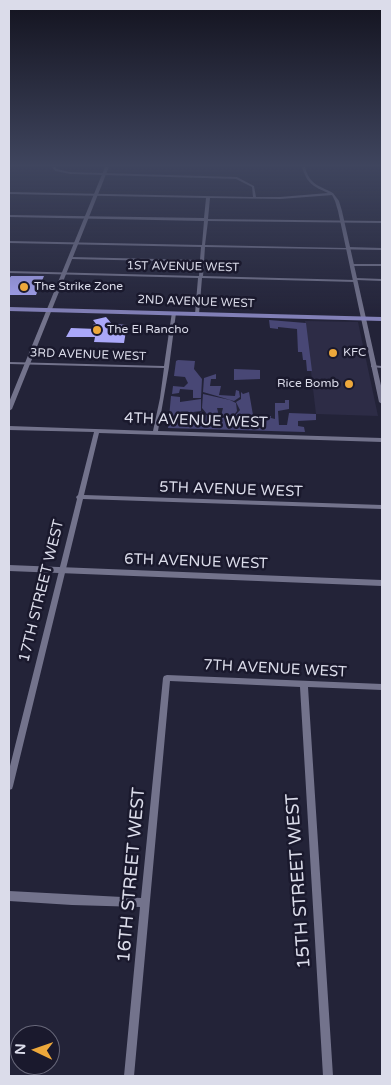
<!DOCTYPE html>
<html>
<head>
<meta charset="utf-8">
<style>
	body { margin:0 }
	#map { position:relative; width:391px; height:1085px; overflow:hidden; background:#232338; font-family:"Varela Round",sans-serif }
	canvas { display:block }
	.frame { position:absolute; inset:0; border:10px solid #dbdcea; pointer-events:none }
	.north { position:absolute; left:10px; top:1025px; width:50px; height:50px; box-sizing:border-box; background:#1a192d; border:1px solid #676779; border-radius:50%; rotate:273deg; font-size:14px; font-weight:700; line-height:20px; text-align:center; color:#dbdcea }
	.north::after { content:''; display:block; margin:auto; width:18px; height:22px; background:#eda83b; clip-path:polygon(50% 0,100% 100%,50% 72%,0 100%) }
</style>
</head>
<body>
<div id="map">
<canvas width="391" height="1085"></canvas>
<div class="frame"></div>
<div class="north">N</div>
</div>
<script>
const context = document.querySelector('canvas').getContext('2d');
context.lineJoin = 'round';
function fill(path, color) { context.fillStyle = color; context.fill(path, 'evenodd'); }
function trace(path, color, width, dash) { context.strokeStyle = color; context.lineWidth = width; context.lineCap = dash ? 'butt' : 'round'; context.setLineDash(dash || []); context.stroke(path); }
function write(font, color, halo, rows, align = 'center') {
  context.font = font + ' "Varela Round",sans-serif'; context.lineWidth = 5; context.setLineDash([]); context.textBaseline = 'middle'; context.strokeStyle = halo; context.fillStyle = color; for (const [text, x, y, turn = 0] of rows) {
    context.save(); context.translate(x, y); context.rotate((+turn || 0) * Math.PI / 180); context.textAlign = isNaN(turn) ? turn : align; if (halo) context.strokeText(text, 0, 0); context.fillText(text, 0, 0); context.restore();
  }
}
const built = new Path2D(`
	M305,321L358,322L378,416L316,414Z`);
const green = new Path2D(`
	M269,320L306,323L312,371H307L306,360H303L302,352H298L297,329L278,327V329L270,328Z
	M178,360L195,361L194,369L202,379L201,398H193V390L180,389L179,393L172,394L173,386L184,387L188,383L185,377L174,376L176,361Z
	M234,369L260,370V379L234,380Z
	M216,374V379H211L210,386H221L219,395L235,396L236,390L239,391L240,397L234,401L203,392L204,378Z
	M241,392L243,394L249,392L253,415L271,416V418L275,419V403H285V400H289V409L278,411L279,425H287L289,413L316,414V420L298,421V426L304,427L305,432L168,428L171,396L180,397V402L201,399V411L193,412L195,415L202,412L209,417L233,418L240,410L236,402L241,399Z
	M203,394L230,400L236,403L237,411L234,415L221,416L223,408H217L219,416L207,414L202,408Z`);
const building = new Path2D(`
	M11,276H44L36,295H9V279Z
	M106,317L112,324L127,325L124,343L94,342L95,337H66L71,328L97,329L93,325L96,324L93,320Z`);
const minor = new Path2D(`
	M52,167H55L57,169L70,172L237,177L254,186L256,197H280L328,193C313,186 307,184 302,167H305C310,185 318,185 333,193V195L280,199L210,198L208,219L382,221V223L208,221L205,245L346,248L348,247L382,248V250L205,247L203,276L355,280V278H356L382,279V281L357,280V282H356L202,278L199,314L197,315L195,314L198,278L9,273V271L199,276L200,262L71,259L69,258L71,257L200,260L201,247L9,243V241L202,245L204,221L9,217V215L204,218L206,198L9,194V192L253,197L252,187L236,179L70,174L55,171Z
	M351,264H382V266H352L350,265Z
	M172,312L176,313L169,367L158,431L382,438V442L99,433L84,495L382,505V509L83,499L13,786L12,789L9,790V770L77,499L76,497L78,495L94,432L9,430V426L153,431L160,398L164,368L9,364V362L164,366Z
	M371,365L382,366V368L371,367Z
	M167,675L382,684V690L308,687L333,1076H323L300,687L170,681L134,1076H124L140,907L72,905L9,901V891L141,898L163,678L164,676Z`);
const tertiary = new Path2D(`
	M105,167H109L12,409L9,411V402Z
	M331,193H333L339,201L342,211L382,390V404L379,402L338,211L335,201Z
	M9,565L382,580V586L9,571Z`);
const primary = new Path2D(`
	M9,307L382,317V321L9,311Z`);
const markers = [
	[24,287,5,"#eda83b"],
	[97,330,5,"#eda83b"],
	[333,353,5,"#eda83b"],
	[349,384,5,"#eda83b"]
];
const farStreetnames = [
	["1ST AVENUE WEST",183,267,1],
	["2ND AVENUE WEST",196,302,2],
	["3RD AVENUE WEST",88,355,2]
];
const farPoinames = [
	["The Strike Zone",34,287],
	["The El Rancho",107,330],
	["KFC",343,353],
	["Rice Bomb",339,384,"right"]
];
const streetNames = [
	["4TH AVENUE WEST",196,421,2],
	["5TH AVENUE WEST",231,490,2],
	["6TH AVENUE WEST",196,562,2],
	["17TH STREET WEST",42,591,-76],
	["7TH AVENUE WEST",275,669,3]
];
const nearStreetnames = [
	["16TH STREET WEST",132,875,-85],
	["15TH STREET WEST",299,881,-94]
];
fill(built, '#2d2c46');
fill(green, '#484775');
fill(building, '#aaa8f9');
fill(minor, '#73738c');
fill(tertiary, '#73738c');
fill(primary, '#8381b9');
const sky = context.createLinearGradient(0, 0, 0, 319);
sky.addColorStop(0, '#13131f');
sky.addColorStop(0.52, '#3f455e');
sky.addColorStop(1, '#3f455e00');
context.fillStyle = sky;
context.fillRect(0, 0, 391, 319);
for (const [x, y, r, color] of markers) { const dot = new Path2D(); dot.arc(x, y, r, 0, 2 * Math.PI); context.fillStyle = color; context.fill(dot); trace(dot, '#1a192d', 2); }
write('12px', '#dbdcea', '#1a192d', farStreetnames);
write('12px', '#dbdcea', '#1a192d', farPoinames, 'left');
write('15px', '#dbdcea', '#1a192d', streetNames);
write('18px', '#dbdcea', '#1a192d', nearStreetnames);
</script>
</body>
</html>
